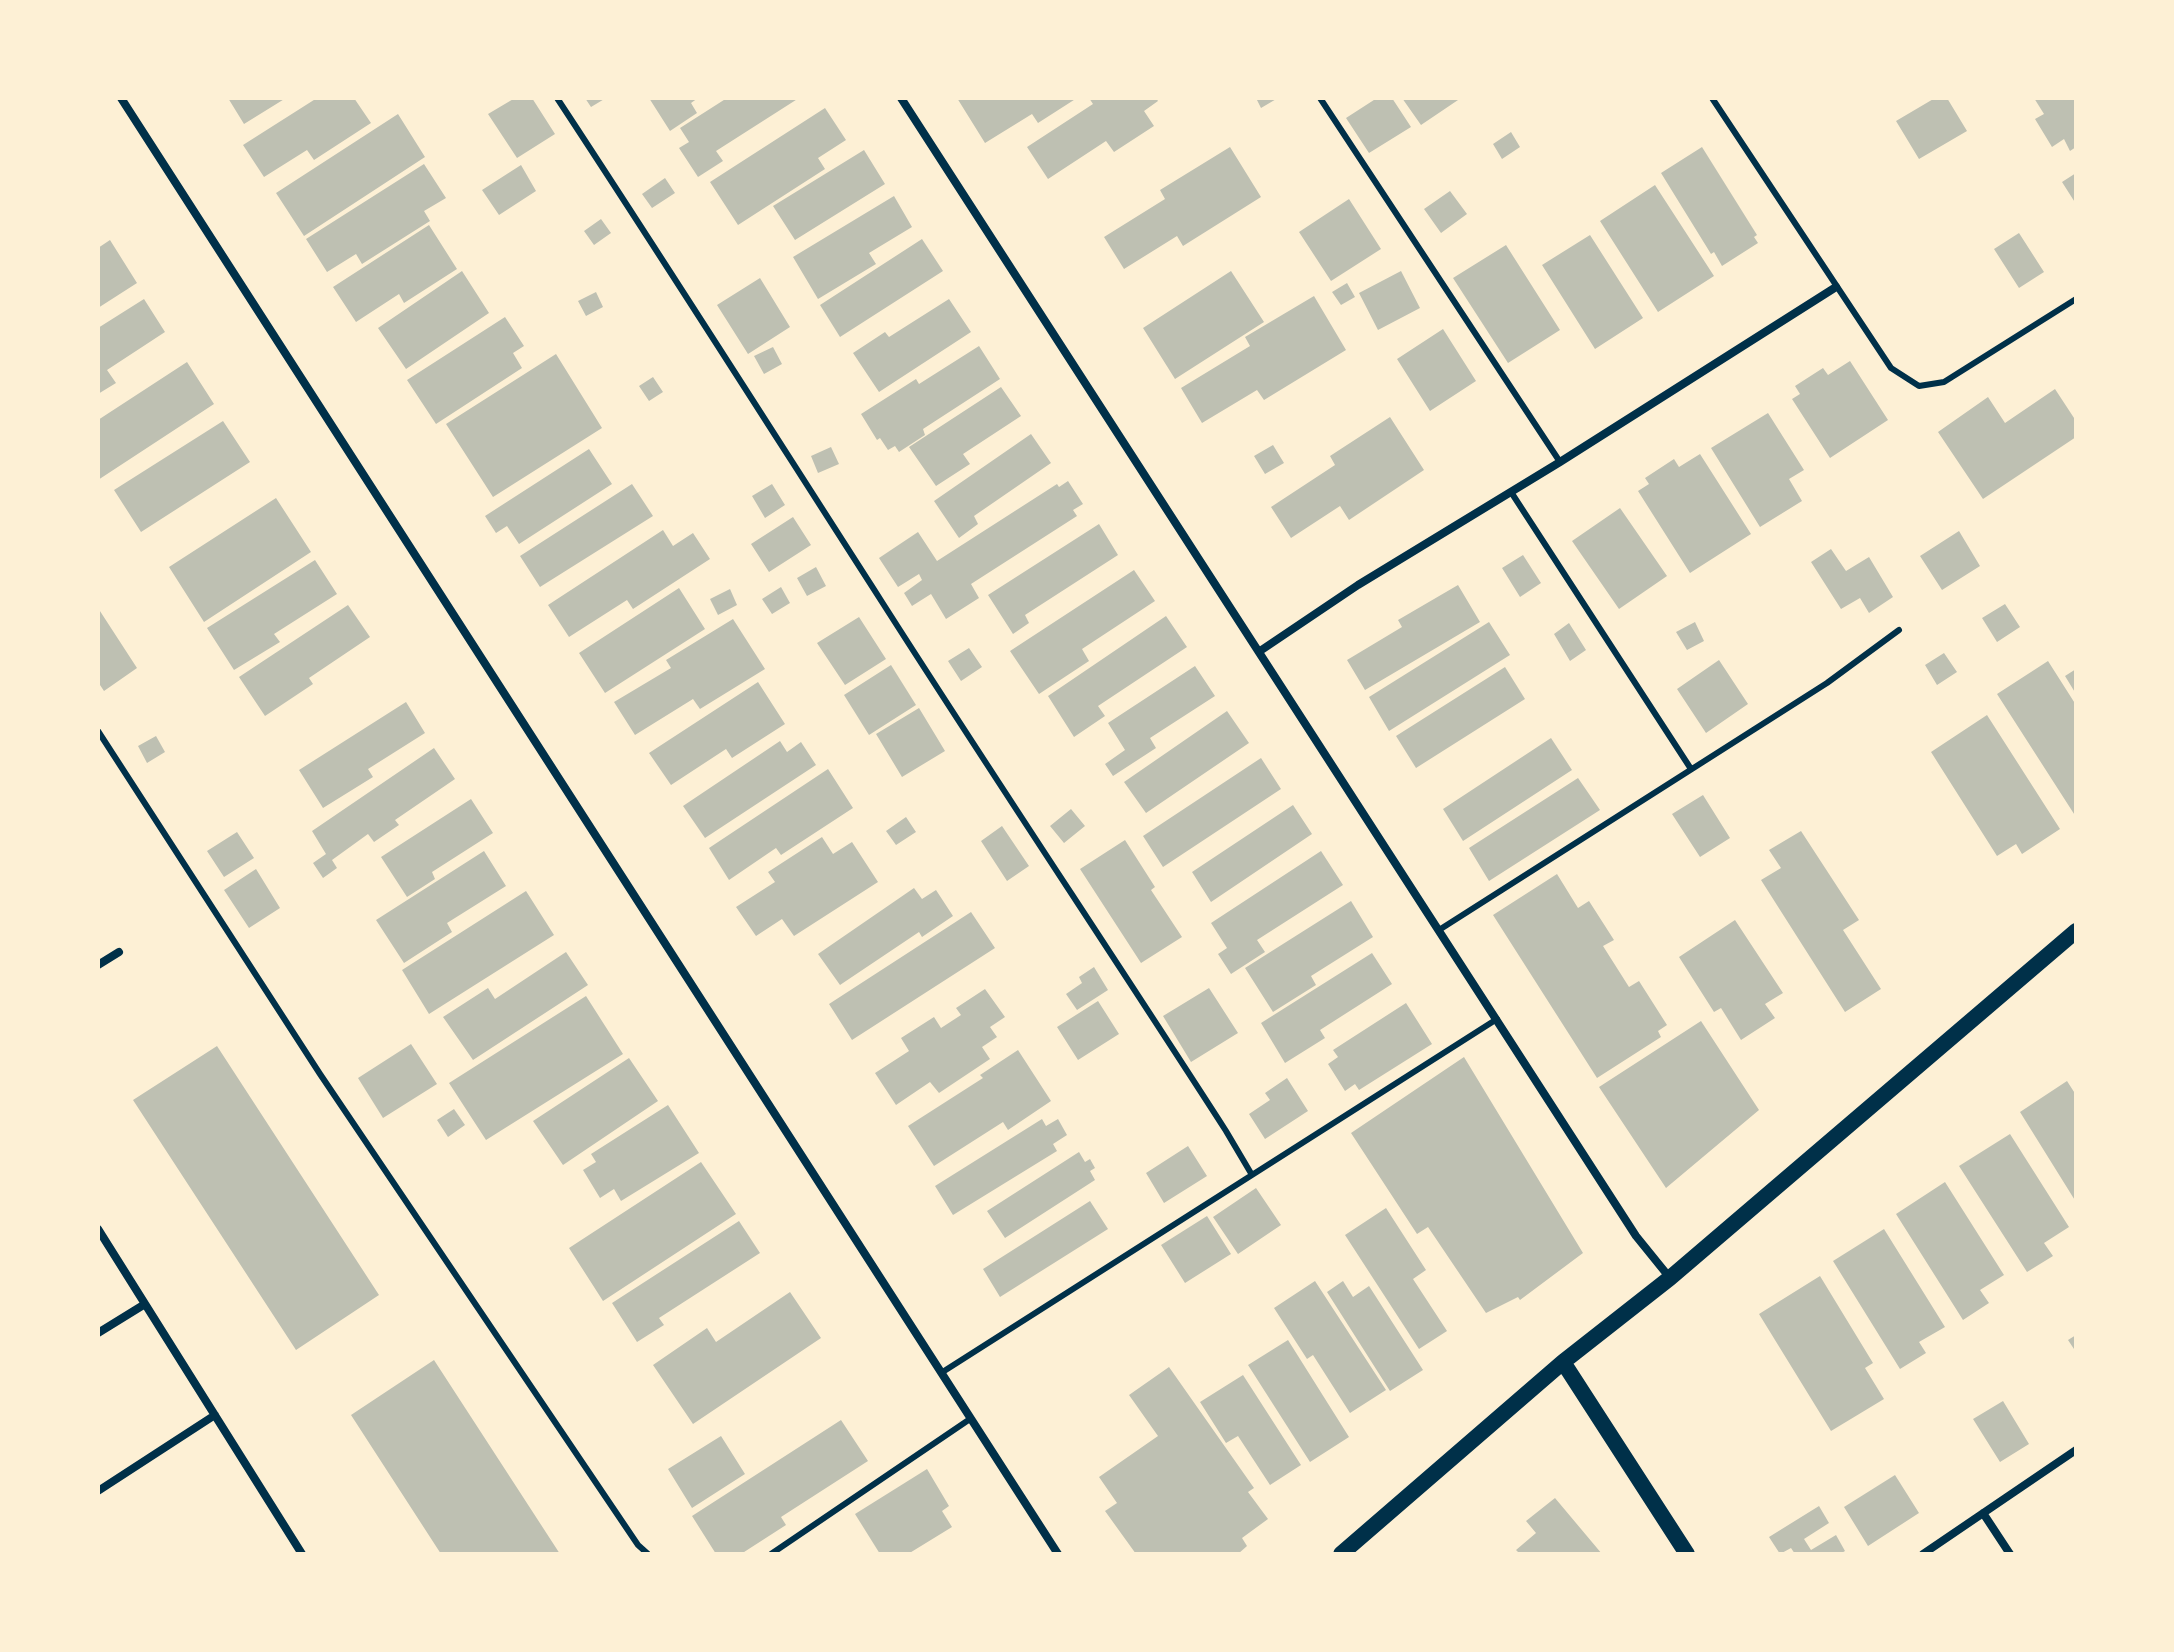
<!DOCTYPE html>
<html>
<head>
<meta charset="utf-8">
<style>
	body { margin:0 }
	#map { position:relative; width:2174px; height:1652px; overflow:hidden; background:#fdf0d5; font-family:Overpass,sans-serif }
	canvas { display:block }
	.frame { position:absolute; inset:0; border:100px solid #fdf0d5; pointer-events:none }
</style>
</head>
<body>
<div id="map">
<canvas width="2174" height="1652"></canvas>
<div class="frame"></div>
</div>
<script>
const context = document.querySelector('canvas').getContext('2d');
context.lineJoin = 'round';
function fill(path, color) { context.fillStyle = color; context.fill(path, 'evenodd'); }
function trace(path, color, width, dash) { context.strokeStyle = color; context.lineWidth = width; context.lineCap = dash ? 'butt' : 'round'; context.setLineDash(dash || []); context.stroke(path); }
const building = new Path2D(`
	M228,98H286L244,124Z
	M317,98H354L371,123L314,160L307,150L264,177L243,145Z
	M515,98H532L555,134L517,158L488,114Z
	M585,98H606L591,107Z
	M649,98H698L691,103L697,113L670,131Z
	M727,98H799L716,151L723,161L698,177L679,148L689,142L680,128Z
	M957,98H1077L1038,123L1032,114L985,143Z
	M1089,98H1156L1158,101L1144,111L1154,126L1114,152L1106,141L1048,179L1027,147L1093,104Z
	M1256,98H1278L1261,108Z
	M1377,98H1392L1411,127L1369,153L1346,118Z
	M1402,98H1461L1421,125Z
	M1935,98H1947L1967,131L1919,159L1896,121Z
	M2034,98H2076V147L2070,151L2064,139L2052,147L2035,119L2044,114Z
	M825,108L846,140L818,158L825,169L738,225L710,182Z
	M398,114L425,157L304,236L276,193Z
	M1511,132L1520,147L1502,159L1493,144Z
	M1230,147L1261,197L1183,246L1177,236L1124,269L1104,237L1165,199L1160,190Z
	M1702,147L1757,235L1754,237L1758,243L1722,266L1714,252L1711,254L1661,173Z
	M864,150L885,184L795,240L773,206Z
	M424,164L446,198L424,211L430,221L362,264L356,254L327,272L306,239Z
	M521,165L536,191L499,215L482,190Z
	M2076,173V204L2062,182Z
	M665,178L675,193L652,208L642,194Z
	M1655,185L1714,276L1658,312L1600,221Z
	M1450,191L1467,214L1441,233L1424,209Z
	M894,196L912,227L869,253L876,264L818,299L793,257Z
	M1349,199L1381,249L1331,281L1299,232Z
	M601,219L611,233L594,245L584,231Z
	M429,225L457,269L404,303L399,294L356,322L333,287Z
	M2019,233L2044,272L2019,288L1994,249Z
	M1590,235L1643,318L1595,349L1542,265Z
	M922,239L943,271L840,337L820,305Z
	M110,240L137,283L98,308V248Z
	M1506,245L1560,330L1508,363L1453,278Z
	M462,271L489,313L406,369L378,328Z
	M1231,271L1264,322L1175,379L1143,328Z
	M1401,271L1420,308L1378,330L1359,293Z
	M760,278L790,327L748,354L717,305Z
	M1347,283L1355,297L1341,305L1332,292Z
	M596,292L603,307L586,316L578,301Z
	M1314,296L1346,350L1264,400L1257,390L1202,423L1181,388L1250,346L1245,337Z
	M144,299L165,332L107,370L116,383L98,394V328Z
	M949,299L971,332L879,392L853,353L885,332L889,337Z
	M505,317L524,346L513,353L522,368L436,424L407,380Z
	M1443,329L1476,381L1430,411L1397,359Z
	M979,346L1000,379L923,429L925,435L899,452L895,446L888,450L880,438L877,440L861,414L916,379L919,384Z
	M773,347L782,364L764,374L754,356Z
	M556,354L602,428L493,497L446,424Z
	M1850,361L1888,420L1830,458L1792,399L1800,394L1795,386L1823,368L1828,375Z
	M187,362L214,404L98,480V420Z
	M653,377L663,392L649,401L639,386Z
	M1001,387L1021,416L963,454L970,464L936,486L909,447Z
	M2055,389L2076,421V437L1983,499L1938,432L1988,397L2005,423Z
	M1768,413L1804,470L1789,479L1802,501L1760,527L1711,448Z
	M1390,417L1424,470L1349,520L1340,506L1291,538L1271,507L1335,465L1330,456Z
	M223,421L250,462L141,532L114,490Z
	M1031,434L1051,463L974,516L978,524L959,538L934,501Z
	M1273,445L1284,463L1265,474L1254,456Z
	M831,447L839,464L818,473L811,456Z
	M589,449L612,484L519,544L507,526L496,533L485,516Z
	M1700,454L1751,534L1690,573L1638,491L1649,484L1645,478L1674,459L1679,467Z
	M1068,481L1083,504L1073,510L1077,516L971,584L979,598L946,619L931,594L912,606L904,593L922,580L919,574L898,587L879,558L918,532L937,561L1057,484L1059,487Z
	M632,484L653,516L540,587L520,556Z
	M772,484L785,505L765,518L752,496Z
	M276,498L311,552L204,622L169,567Z
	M1620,508L1667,576L1619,609L1572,541Z
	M793,517L811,545L769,572L751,544Z
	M1099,524L1118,555L1025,615L1029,623L1013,634L988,595Z
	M663,530L673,546L693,533L710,559L633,609L627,600L569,637L548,605Z
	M1959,531L1980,566L1942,590L1920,556Z
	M1831,549L1846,571L1869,557L1893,597L1869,613L1860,598L1841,609L1811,562Z
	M1523,555L1541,583L1520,597L1502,568Z
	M315,560L337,594L274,634L280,642L234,670L207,628Z
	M816,567L826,586L807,596L797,578Z
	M1134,570L1155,601L1082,649L1089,661L1039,694L1010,651Z
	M1458,585L1480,622L1365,690L1347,660L1402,627L1398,620Z
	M781,587L790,603L772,614L762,599Z
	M679,588L705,629L605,693L579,653Z
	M730,589L737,605L718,615L710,599Z
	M2005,604L2020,627L1997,642L1982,618Z
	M348,605L370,637L309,678L313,684L265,716L239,677Z
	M98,608L137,668L104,691L98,682Z
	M1166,616L1187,647L1098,706L1105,716L1074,737L1048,696Z
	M859,617L886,659L845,685L817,643Z
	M733,619L765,669L700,709L693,699L635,735L614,702L671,668L666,660Z
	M1489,622L1510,655L1389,731L1369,697Z
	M1695,622L1704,641L1687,650L1676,632Z
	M1569,623L1586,650L1570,661L1554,634Z
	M969,648L982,667L961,681L948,661Z
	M1944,653L1957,672L1937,685L1925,665Z
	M1719,660L1748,704L1706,733L1677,689Z
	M2048,661L2076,705V817L1997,694Z
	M891,665L916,705L869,735L844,695Z
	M1195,666L1215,696L1150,738L1156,748L1113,776L1105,764L1125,750L1108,723Z
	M1505,667L1525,699L1416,768L1396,736Z
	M2076,669V694L2065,676Z
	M758,682L785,724L732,758L726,749L671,785L649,753Z
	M406,702L425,733L368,769L373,777L323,808L299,770Z
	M919,708L945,751L902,777L876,734Z
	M1227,711L1249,743L1146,813L1124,782Z
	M1987,715L2060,829L2022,854L2016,844L1997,856L1931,752Z
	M156,736L165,752L147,763L138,746Z
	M1551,738L1572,770L1463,841L1443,809Z
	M780,741L787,752L801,742L816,765L705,838L683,806Z
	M434,748L455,779L395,820L399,825L374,842L368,834L332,860L337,868L323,878L313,863L326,854L312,831Z
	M1261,758L1281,789L1163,867L1143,836Z
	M828,769L853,808L781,855L776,848L729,880L709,848Z
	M1578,778L1600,810L1489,881L1469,848Z
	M1703,795L1730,838L1700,857L1672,814Z
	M471,799L493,833L432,872L435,879L407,897L381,857Z
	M1293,805L1312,834L1211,902L1192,872Z
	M1071,809L1085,826L1064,843L1050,826Z
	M906,817L916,832L896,845L886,831Z
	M1002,826L1029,866L1007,881L981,841Z
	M1801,831L1859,920L1843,930L1881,989L1845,1012L1761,880L1781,868L1769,850Z
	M237,832L254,858L224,877L207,851Z
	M822,837L833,854L852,842L878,882L794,936L782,919L756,936L736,907L775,882L768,872Z
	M1125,840L1155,887L1151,890L1182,937L1141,963L1080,869Z
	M484,851L506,886L447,923L452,932L404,963L376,920Z
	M1321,851L1343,885L1257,940L1265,952L1231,974L1218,954L1227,948L1211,923Z
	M256,869L280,908L249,928L224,890Z
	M1557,874L1578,908L1589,901L1614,940L1603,946L1629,987L1639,981L1667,1025L1658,1031L1661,1037L1597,1078L1493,915Z
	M914,888L922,899L936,890L953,916L922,937L919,932L840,985L818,954Z
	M526,891L554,935L429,1014L402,970Z
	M1351,901L1373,937L1311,976L1316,985L1273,1012L1245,968Z
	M971,912L995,948L852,1040L829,1004Z
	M1735,920L1783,993L1765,1004L1775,1018L1741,1040L1721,1008L1714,1012L1679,957Z
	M566,952L588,985L473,1060L443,1017L488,988L495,999Z
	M1372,953L1392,984L1320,1030L1325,1038L1285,1063L1261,1023Z
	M1094,967L1108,990L1077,1010L1066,994L1082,983L1079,977Z
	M1209,988L1238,1033L1191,1062L1163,1016Z
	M985,989L1005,1017L990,1027L997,1037L982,1047L990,1059L939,1093L930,1082L896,1105L875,1073L909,1051L901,1038L934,1017L941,1028L961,1015L956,1008Z
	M586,996L623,1054L486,1140L449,1083Z
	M1098,1001L1119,1034L1078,1060L1057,1027Z
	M1406,1003L1432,1044L1359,1090L1355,1084L1345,1091L1328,1064L1338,1057L1333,1050Z
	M1701,1021L1759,1110L1666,1188L1599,1087Z
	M411,1044L437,1084L383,1118L358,1078Z
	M217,1046L379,1295L296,1350L133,1100Z
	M1018,1050L1051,1101L1008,1130L1003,1122L934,1166L908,1126L983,1078L980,1075Z
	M1464,1057L1583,1253L1520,1300L1518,1297L1486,1313L1428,1227L1417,1234L1351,1133Z
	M629,1058L658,1101L563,1165L533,1121Z
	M1287,1078L1308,1111L1265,1139L1249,1114L1270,1100L1265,1093Z
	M2067,1081L2076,1095V1202L2020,1112Z
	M668,1105L699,1153L621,1201L614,1189L600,1198L583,1170L596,1162L591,1154Z
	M454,1109L465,1125L448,1137L437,1120Z
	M1042,1119L1046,1126L1058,1119L1067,1135L1053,1144L1057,1151L953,1215L935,1186Z
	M2010,1134L2069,1227L2044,1243L2053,1256L2027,1272L1959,1166Z
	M1188,1146L1207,1176L1164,1203L1146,1173Z
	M1079,1152L1085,1162L1090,1159L1095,1168L1090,1171L1095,1180L1005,1238L987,1211Z
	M701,1162L736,1214L603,1301L569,1248Z
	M1945,1182L2004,1275L1980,1290L1989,1303L1963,1320L1896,1214Z
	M1256,1188L1281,1225L1238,1254L1213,1217Z
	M1090,1201L1108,1229L1000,1297L983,1269Z
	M1386,1208L1426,1270L1413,1279L1447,1331L1419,1349L1345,1235Z
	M1207,1216L1231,1254L1185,1283L1161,1245Z
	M739,1221L760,1253L659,1318L664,1325L637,1342L612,1303Z
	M1884,1229L1945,1327L1919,1342L1926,1353L1900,1369L1833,1261Z
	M1820,1276L1873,1363L1865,1368L1884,1399L1831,1431L1759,1314Z
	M1315,1281L1386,1390L1350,1413L1313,1355L1307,1359L1274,1308Z
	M1343,1281L1353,1297L1369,1286L1423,1370L1390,1391L1327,1292Z
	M790,1292L821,1338L693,1424L653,1365L707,1328L716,1342Z
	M2076,1335V1352L2068,1340Z
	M1288,1340L1349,1437L1310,1462L1248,1365Z
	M434,1360L560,1554H441L351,1415Z
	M1169,1367L1254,1488L1248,1492L1268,1519L1242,1538L1247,1546L1238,1554H1136L1105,1511L1117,1503L1099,1477L1158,1436L1129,1395Z
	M1243,1375L1301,1465L1270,1485L1238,1436L1226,1443L1200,1402Z
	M2003,1401L2029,1444L2000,1462L1973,1419Z
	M841,1420L868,1461L781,1517L786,1525L741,1554H716L692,1516Z
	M721,1436L745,1474L692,1508L668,1469Z
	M927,1469L949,1506L942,1511L952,1527L908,1554H880L855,1514Z
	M1895,1475L1919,1513L1868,1546L1844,1507Z
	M1555,1498L1602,1554H1520L1516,1550L1536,1533L1526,1521Z
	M1819,1506L1829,1523L1804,1539L1811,1550L1836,1535L1845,1551L1840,1554H1795L1791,1548L1780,1554L1769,1537Z`);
const service = new Path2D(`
	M557,98C667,265 774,434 882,602C995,779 1112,954 1226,1131L1252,1175
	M1320,98L1560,462
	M1712,98L1891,368L1919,386L1944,382L2076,299
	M1511,492L1691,769
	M98,731L320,1074L638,1545L648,1554
	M1439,930L1827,683L1899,630
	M941,1373L1497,1019
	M771,1554L970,1419`);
const minor = new Path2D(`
	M121,98L1058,1554
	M901,98L1636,1236L1670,1278
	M1260,651L1358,585L1560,462L1836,287
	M98,965L119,952
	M98,1229L302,1554
	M98,1333L145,1304
	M98,1491L215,1415
	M1983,1513L2010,1554
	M1923,1554L2076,1450`);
const secondary = new Path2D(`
	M1563,1362L1687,1554
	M1341,1554L1563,1362L1670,1278L2076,931`);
fill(building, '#bec0b2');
trace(service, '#003049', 6);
trace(minor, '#003049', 8);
trace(secondary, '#003049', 16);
</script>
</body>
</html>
